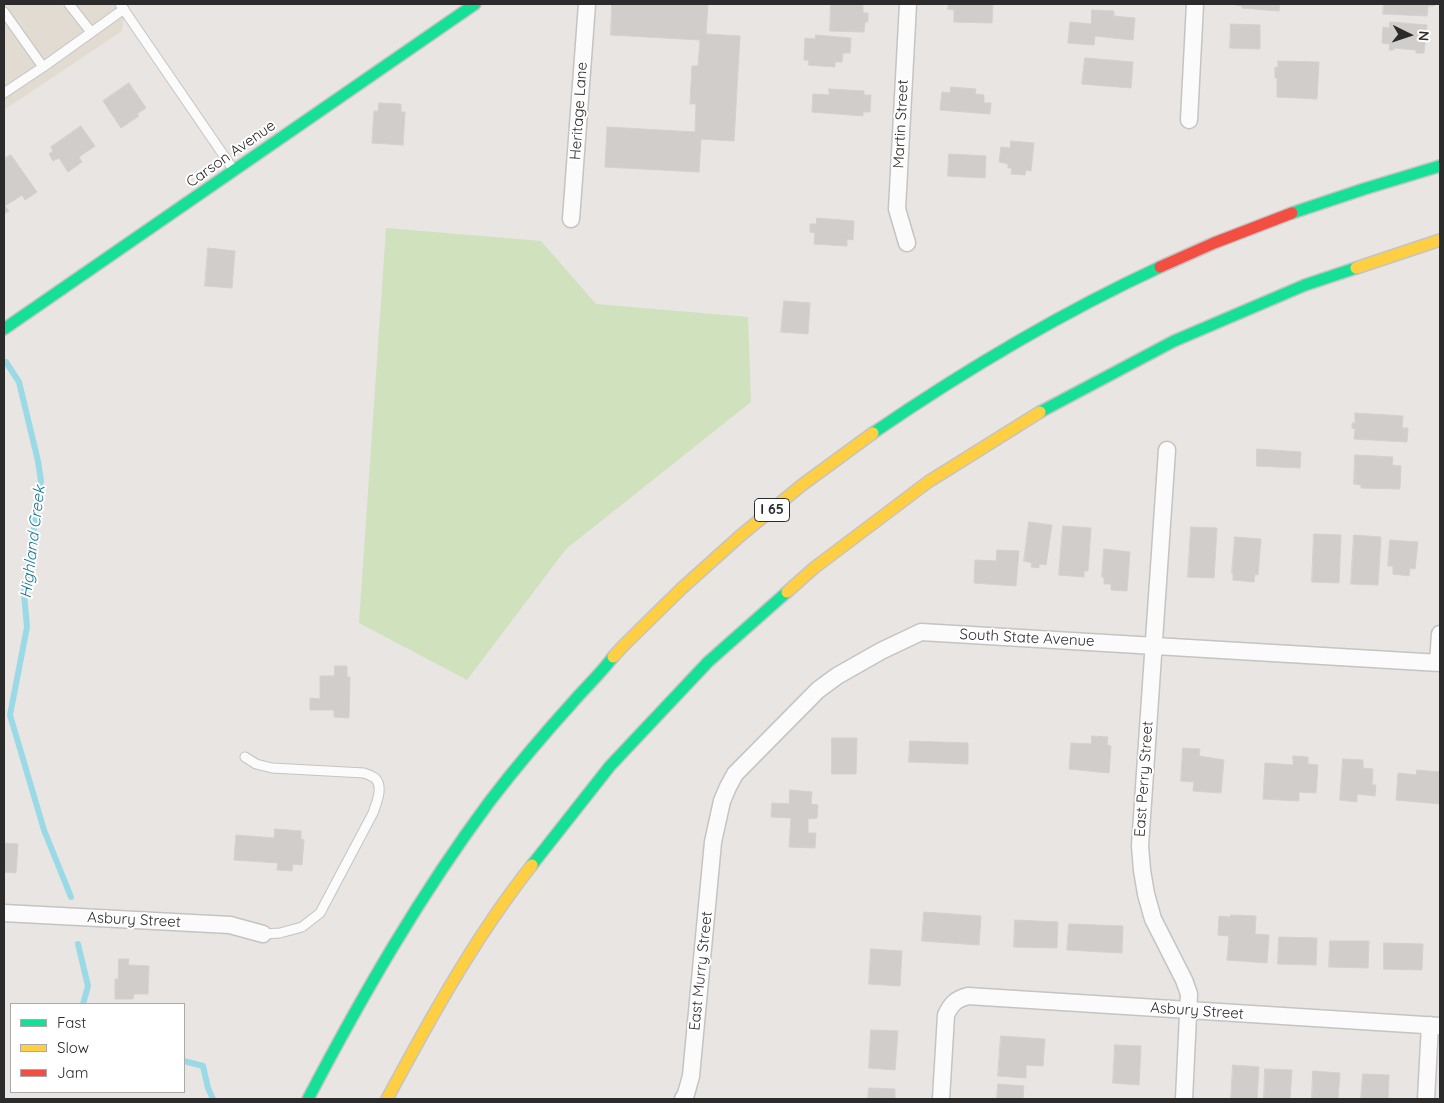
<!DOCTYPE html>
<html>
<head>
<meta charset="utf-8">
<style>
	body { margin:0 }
	#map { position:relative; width:1444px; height:1103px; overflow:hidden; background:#e8e5e2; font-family:Quicksand,sans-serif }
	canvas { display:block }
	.frame { position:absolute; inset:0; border:5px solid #2b2b2b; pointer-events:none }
	.legend { position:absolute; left:10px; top:1003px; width:175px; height:90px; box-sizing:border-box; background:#fff; border:1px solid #aaa; margin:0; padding:6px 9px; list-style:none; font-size:15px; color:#2b2b2b }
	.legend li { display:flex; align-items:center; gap:10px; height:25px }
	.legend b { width:25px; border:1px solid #aaa }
	.north { position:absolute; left:1384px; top:10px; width:50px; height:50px; -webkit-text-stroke:4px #fff; paint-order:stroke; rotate:94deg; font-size:14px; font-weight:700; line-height:20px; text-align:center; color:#2b2b2b }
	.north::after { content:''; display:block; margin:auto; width:18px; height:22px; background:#2b2b2b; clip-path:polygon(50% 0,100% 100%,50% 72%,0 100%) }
</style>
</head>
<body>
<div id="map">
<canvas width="1444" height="1103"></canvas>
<div class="frame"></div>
<ul class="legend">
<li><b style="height:6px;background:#16e098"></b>Fast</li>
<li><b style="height:6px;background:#ffcf43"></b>Slow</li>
<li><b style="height:6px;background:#f24e42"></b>Jam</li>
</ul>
<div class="north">N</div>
</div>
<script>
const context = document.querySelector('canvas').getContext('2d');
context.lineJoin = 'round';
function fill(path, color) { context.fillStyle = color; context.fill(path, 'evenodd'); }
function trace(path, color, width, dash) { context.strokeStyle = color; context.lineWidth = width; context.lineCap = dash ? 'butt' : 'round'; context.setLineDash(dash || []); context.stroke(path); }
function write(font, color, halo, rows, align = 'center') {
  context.font = font + ' Quicksand,sans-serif'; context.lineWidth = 4; context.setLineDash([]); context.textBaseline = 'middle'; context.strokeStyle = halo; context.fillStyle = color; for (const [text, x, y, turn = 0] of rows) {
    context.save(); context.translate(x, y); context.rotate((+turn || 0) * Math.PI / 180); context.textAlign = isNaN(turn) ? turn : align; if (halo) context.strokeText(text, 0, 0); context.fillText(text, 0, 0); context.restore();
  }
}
const education = new Path2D(`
	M4,4H125L122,31L4,110Z`);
const green = new Path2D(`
	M386,228L541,241L596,304L748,317L751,402L566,549L467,680L359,623Z`);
const stream = new Path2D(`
	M6,362L19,382L38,461L41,481L24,594L27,627L10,715L44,830L71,897
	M78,944L88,986L83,1004
	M184,1061L203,1066L208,1088L213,1099`);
const building = new Path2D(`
	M612,4H708L706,34L740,36L734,141L701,139L699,172L605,167L607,127L695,132L696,104H690L692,66H698L700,40L611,35Z
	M831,4H863V13H868V22H865L864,32L830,31Z
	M949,4H993L992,23L954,22V10L948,9Z
	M1236,4H1280L1279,11L1242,8V6L1235,5Z
	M1384,4H1434V6H1428L1427,16L1383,14Z
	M1092,10L1114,11V16L1135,18L1133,40L1095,36L1094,45L1068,43L1070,22L1091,24Z
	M1390,22L1427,25L1424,53H1416V50L1394,48V50H1389L1390,44L1382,43L1383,27L1389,28Z
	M1231,24L1260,25V49L1230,48Z
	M816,35L851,38L850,53H843L842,62H835V67L808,65L809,60H804L805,38L815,39Z
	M1085,58L1133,62L1131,88L1082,84Z
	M1278,61L1319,62L1317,99L1277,97V78H1275V67L1278,68Z
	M129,83L146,108L137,114L139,116L121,128L103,101Z
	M951,87L976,89L975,94L984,95V103H991L990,114L940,110L942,92L950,93Z
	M829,89L864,91V95H871L870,112H863V116L812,112L813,94L829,95Z
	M379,103L401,104V112H405L403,145L372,143L374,111H378Z
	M81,126L95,146L79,157L82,162L68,172L59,158L53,161L49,154L53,151L51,147Z
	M1011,141L1034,143L1031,171L1026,170L1025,175L1011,174L1012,168H1008V164L999,162L1001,147L1010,148Z
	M949,154L986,156L985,178L948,176Z
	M11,155L37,192L25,200L22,195L5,206L9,211L4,214V159Z
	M817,218L854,221L853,240L847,239V246L814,244L815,233L810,232V224H816Z
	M208,248L235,251L232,288L205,286Z
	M784,301L810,303L808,334L781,332Z
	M1355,413L1403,416L1402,428H1408L1407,442L1354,439L1355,429L1352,428V423H1355Z
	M1257,449L1301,452L1300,468L1257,466Z
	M1355,455L1393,457L1392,465L1401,466L1400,489L1361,488V485L1354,484Z
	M1029,522L1052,525L1046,565L1039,564V568L1031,567L1032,563L1024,561Z
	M1063,526L1091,528L1088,571H1084V577L1059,575Z
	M1191,527L1217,528L1214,578L1188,577Z
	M1314,534L1341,535L1339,583L1312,582Z
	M1354,535L1381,537L1378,585L1351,584Z
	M1235,537L1261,539L1258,575L1255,574L1254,582L1233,580V573H1232Z
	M1390,540L1418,542L1415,569L1410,568L1409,576L1393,574V566H1388Z
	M1104,549L1130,552L1127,591L1111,590V584H1104V577H1102Z
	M997,550L1019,551L1016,586L974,583L975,560L996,561Z
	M335,666H347V677H350L349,718L334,717V710H310V698L320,699V676H334Z
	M1092,736L1108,737L1107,745L1111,746L1109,773L1069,769L1071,743L1091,744Z
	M832,738H857L856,774H832Z
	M910,741L968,743V764L909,762Z
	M1183,748L1200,749L1199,756L1224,760L1221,793L1193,791L1194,782L1181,781Z
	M1293,756L1308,757V764L1318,765L1316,793L1299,792V801L1263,799L1265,763L1293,765Z
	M1343,759L1363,760V768L1373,769L1372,785H1376L1375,796L1357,794V802L1340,800Z
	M1417,770L1440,772V804L1396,800L1398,773L1416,775Z
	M790,790L812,792L811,804L818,805L817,818L808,819V833H816L815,848L789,847L791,818L771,817L772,803L789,804Z
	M275,829L301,831V839L304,840L302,865L293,864L292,871L277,870L278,863L234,860L236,835L274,838Z
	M4,838V843L18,844L16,873L4,872Z
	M924,912L981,916L979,945L922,941Z
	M1231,915L1256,916L1255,934L1269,935L1267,963L1227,960L1229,936L1218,935L1219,916L1230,917Z
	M1015,920L1058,922L1057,948L1014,947Z
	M1069,924L1123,926L1122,953L1067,950Z
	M1279,937L1317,938L1316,965L1278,964Z
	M1330,941H1369L1368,968L1329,967Z
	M1384,943L1423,944L1422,970L1384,969Z
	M871,949L902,951L900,986L869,984Z
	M119,959H129L128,965L149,966L148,994H134L133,999H115V979H118Z
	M871,1030L898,1031L895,1070L869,1068Z
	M1001,1036L1045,1039L1043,1066L1026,1065V1078L998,1076Z
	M1115,1045L1141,1046L1139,1085L1113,1083Z
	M1233,1065L1259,1067L1257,1099H1231Z
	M1265,1069L1292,1070L1290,1099H1264Z
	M1313,1071L1340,1073L1338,1099H1312Z
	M1363,1074L1389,1075L1388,1099H1361Z
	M998,1084L1024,1086L1023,1099H997Z
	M869,1088L895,1089V1099H868Z`);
const lane = new Path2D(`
	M69,4L91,32
	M120,4L233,169
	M4,12L43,67
	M4,93L43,67L124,9
	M245,757L256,764L272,768L364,773C367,774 372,776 375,778C384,787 376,804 373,813L320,913L302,927L280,933L263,934`);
const street = new Path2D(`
	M1189,120L1195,4
	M571,219L587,4
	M907,243L897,209L908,4
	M1167,450L1140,846L1142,870L1146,894L1153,919L1184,980L1189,994L1184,1099
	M1438,663L1440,634
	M4,913L230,925L263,934
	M683,1099L686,1094L691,1076L713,842L722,801L728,787L735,774L818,690L837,676L881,651L921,632L1440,663
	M941,1099L946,1015C951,1004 956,999 968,996L1440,1026
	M1426,1099L1430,1025`);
const fast = new Path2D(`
	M1292,213L1364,189L1440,166
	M4,329L475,4
	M1040,412L1174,341L1305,285L1356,268
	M873,433C965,370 1059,314 1160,267
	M532,865L610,766L708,662L787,592
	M308,1099C362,996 420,895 490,801C516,767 544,734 573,702C586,687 601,673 613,657`);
const slow = new Path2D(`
	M1356,268L1440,240
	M787,592L814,568L928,482L1040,412
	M613,657L624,645L681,589L740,536L802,485L873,433
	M387,1099C430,1019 475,937 532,865`);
const jam = new Path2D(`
	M1160,267L1214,243L1292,213`);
const shields = [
	[772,510,35]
];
const shieldNames = [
	["I 65",772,510]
];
const streetNames = [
	["Heritage Lane",579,111,-86],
	["Martin Street",901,124,-87],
	["Carson Avenue",231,154,-35],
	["South State Avenue",1027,638,3],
	["East Perry Street",1144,779,-86],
	["Asbury Street",134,920,3],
	["East Murry Street",701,971,-84],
	["Asbury Street",1197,1011,4]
];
const waterNames = [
	["Highland Creek",33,542,-83]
];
fill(education, '#e2dbd1');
fill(green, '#cfe2bd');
trace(stream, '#9adae6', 6);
fill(building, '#d0cdcb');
trace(building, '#d3d1ce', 1);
trace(lane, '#c4c4c4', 11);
trace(street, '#c4c4c4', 19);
trace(fast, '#c4c4c4', 14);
trace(slow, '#c4c4c4', 14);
trace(jam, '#c4c4c4', 14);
trace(lane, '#fcfbfb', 9);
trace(street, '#fcfbfb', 16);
trace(fast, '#16e098', 11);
trace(slow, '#ffcf43', 11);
trace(jam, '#f24e42', 11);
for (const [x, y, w] of shields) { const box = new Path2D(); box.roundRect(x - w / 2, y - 11.5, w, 23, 4); context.fillStyle = '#fff'; context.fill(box); trace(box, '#2b2b2b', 1); }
write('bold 14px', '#2b2b2b', null, shieldNames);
write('15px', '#2b2b2b', '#fff', streetNames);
write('italic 16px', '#167693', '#fff', waterNames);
</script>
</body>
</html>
